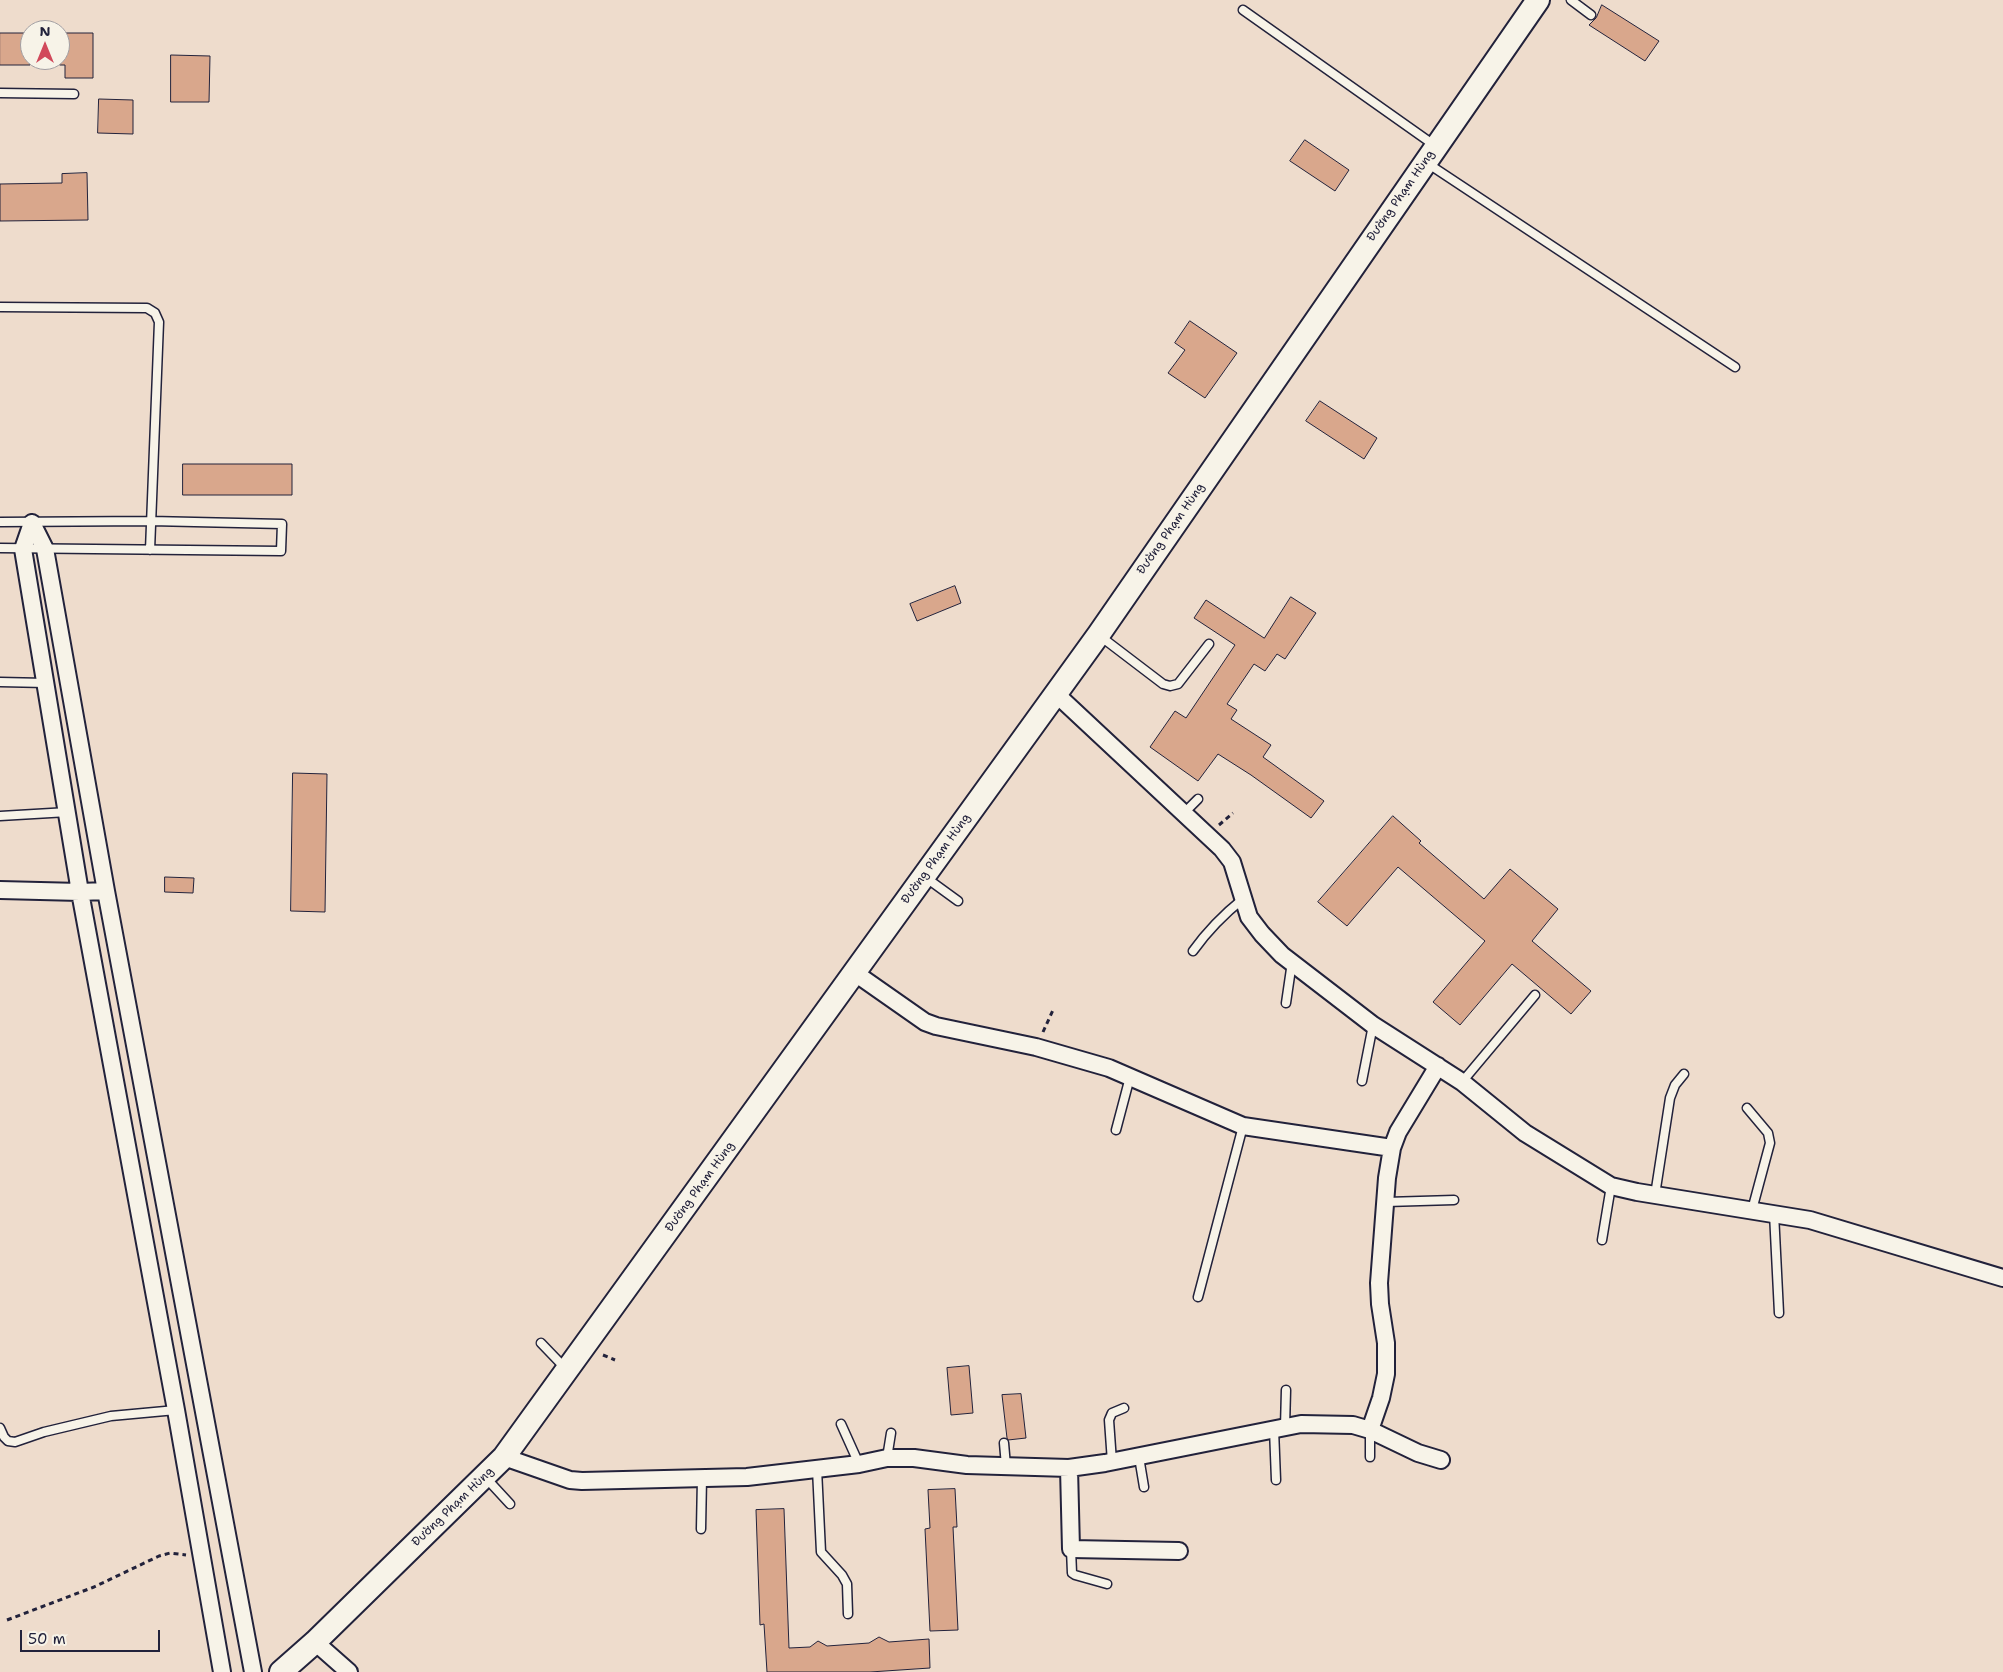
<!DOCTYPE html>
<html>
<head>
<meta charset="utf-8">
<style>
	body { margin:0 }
	#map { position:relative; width:2003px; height:1672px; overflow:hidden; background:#eedccc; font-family:"Shantell Sans",sans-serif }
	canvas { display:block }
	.north { position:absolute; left:20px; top:20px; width:50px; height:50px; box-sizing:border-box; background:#f7f3e8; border:1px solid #a29fa3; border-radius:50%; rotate:0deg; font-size:14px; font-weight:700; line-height:20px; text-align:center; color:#22223b }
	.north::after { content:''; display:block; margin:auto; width:18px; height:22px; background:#d1495b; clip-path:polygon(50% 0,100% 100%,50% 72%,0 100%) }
	.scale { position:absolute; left:20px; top:1630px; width:140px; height:22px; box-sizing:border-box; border:2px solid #22223b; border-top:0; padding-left:6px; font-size:15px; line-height:18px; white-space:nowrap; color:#22223b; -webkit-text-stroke:4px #f7f3e8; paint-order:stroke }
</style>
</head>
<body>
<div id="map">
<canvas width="2003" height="1672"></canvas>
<div class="north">N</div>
<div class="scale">50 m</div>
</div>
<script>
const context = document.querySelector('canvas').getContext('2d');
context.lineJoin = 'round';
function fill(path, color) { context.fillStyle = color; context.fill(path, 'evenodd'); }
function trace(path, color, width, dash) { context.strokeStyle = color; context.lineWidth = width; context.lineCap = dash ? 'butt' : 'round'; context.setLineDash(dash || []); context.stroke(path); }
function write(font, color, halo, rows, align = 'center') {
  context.font = font + ' "Shantell Sans",sans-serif'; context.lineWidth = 4; context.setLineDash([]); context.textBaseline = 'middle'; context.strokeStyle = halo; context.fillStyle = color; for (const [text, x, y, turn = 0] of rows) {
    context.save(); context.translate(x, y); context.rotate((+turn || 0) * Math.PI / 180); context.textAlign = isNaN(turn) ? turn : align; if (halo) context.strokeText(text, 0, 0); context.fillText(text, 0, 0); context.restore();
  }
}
const building = new Path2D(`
	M1602,5L1659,41L1645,61L1589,25L1596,18Z
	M0,33H30V65H0Z
	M60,33H93V78H65V65H60Z
	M171,55L210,56L209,102H171Z
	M99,99L133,100V134L98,133Z
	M1305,140L1349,170L1335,191L1290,161Z
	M87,173L88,220L0,221V184L62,183V174Z
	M1190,321L1237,353L1205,398L1168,373L1185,350L1175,343Z
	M1320,401L1377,438L1364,459L1306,421Z
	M183,464H292V495H183Z
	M955,586L961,603L917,621L910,604Z
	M1291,597L1316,613L1285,659L1277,654L1265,671L1254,664L1227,704L1237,710L1231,719L1271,745L1263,757L1324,801L1311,818L1251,775L1218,754L1198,781L1150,747L1175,711L1186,718L1235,645L1194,618L1206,600L1264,638Z
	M293,773L327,774L325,912L291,911Z
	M1393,816L1421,841L1419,843L1484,899L1510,869L1558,909L1532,941L1591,991L1571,1014L1512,964L1460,1025L1433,1002L1485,941L1398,867L1347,926L1318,902Z
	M165,877L194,878L193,893L165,892Z
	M969,1366L973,1413L951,1415L947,1368Z
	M1021,1394L1026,1438L1008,1440L1007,1438L1002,1395Z
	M955,1489L957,1527H953L958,1630L930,1631L925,1529L930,1528L928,1490Z
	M784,1509L789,1648L810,1647L818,1641L827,1646L869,1643L879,1637L889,1642L929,1639L930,1668L870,1672H767L764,1624L760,1625L756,1510Z`);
const path = new Path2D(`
	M1219,825L1233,813
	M1043,1032L1053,1010
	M603,1355L615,1360
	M7,1620L94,1587L159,1556L170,1553L186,1555`);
const lane = new Path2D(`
	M1571,0L1591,15
	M1243,10L1434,145
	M0,93L74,94
	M1427,163L1735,367
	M0,307L147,308L155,313L159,322L150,550
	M0,522L151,521L282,524L281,551L0,548
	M1100,636L1163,684L1170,686L1178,684L1209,644
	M0,682L46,683
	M1184,813L1198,799
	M0,816L68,812
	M925,877L958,901
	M1193,951C1208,930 1224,914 1244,898
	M1286,1003L1292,962
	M1362,1081L1373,1025
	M1462,1082L1535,995
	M1747,1108L1768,1133L1770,1143L1752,1210
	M1116,1130L1130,1077
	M1655,1195L1670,1098L1675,1085L1684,1074
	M1386,1202L1454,1200
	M1774,1213L1779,1313
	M1602,1240L1611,1186
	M1198,1297L1243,1126
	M541,1343L566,1369
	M841,1424L859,1464
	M1285,1427L1286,1390
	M0,1428L4,1437L8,1441L15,1442L44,1432L111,1416L176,1410
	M1274,1429L1276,1480
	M1004,1443L1006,1466
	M1139,1457L1144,1487
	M1370,1457V1430
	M887,1458L891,1433
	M1112,1462L1109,1420L1112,1413L1124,1408
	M817,1469L821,1552L842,1575L847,1584L848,1614
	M486,1478L510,1504
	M701,1529L702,1478
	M1071,1549L1072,1573L1075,1575L1107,1584`);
const street = new Path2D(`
	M32,523L45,549L106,891L253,1672
	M32,523L23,549L80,892L176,1410L222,1672
	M1055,693L1222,849L1232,862L1249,917L1262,934L1282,955L1373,1025L1462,1082L1525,1133L1611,1186L1637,1192L1810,1220L2003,1278
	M0,890L80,892L106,891
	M855,973L925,1022L936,1026L1036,1047L1109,1068L1243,1126L1392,1148
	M1370,1430L1381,1398L1386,1374V1343L1380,1304L1379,1283L1387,1178L1392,1148L1398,1132L1438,1066
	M504,1457L570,1480L582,1481L747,1477L859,1464L887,1458H914L967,1465L1069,1468L1105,1463L1301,1424L1353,1425L1370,1430L1418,1453L1441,1460
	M1069,1468L1071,1549L1179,1551
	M315,1642L349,1672`);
const secondary = new Path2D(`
	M281,1672L315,1642L504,1457L1099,634L1538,0`);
const streetNames = [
	["Đường Phạm Hùng",1401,196,-55],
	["Đường Phạm Hùng",1171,529,-55],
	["Đường Phạm Hùng",936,859,-54],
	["Đường Phạm Hùng",700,1187,-54],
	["Đường Phạm Hùng",453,1507,-44]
];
fill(building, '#d9a78c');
trace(building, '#22223b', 1);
trace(lane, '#22223b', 11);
trace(street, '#22223b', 20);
trace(secondary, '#22223b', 26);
trace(path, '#22223b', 3, [5, 4]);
trace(lane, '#f7f3e8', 8);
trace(street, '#f7f3e8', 16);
trace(secondary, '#f7f3e8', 22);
write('12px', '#22223b', '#f7f3e8', streetNames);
</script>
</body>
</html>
